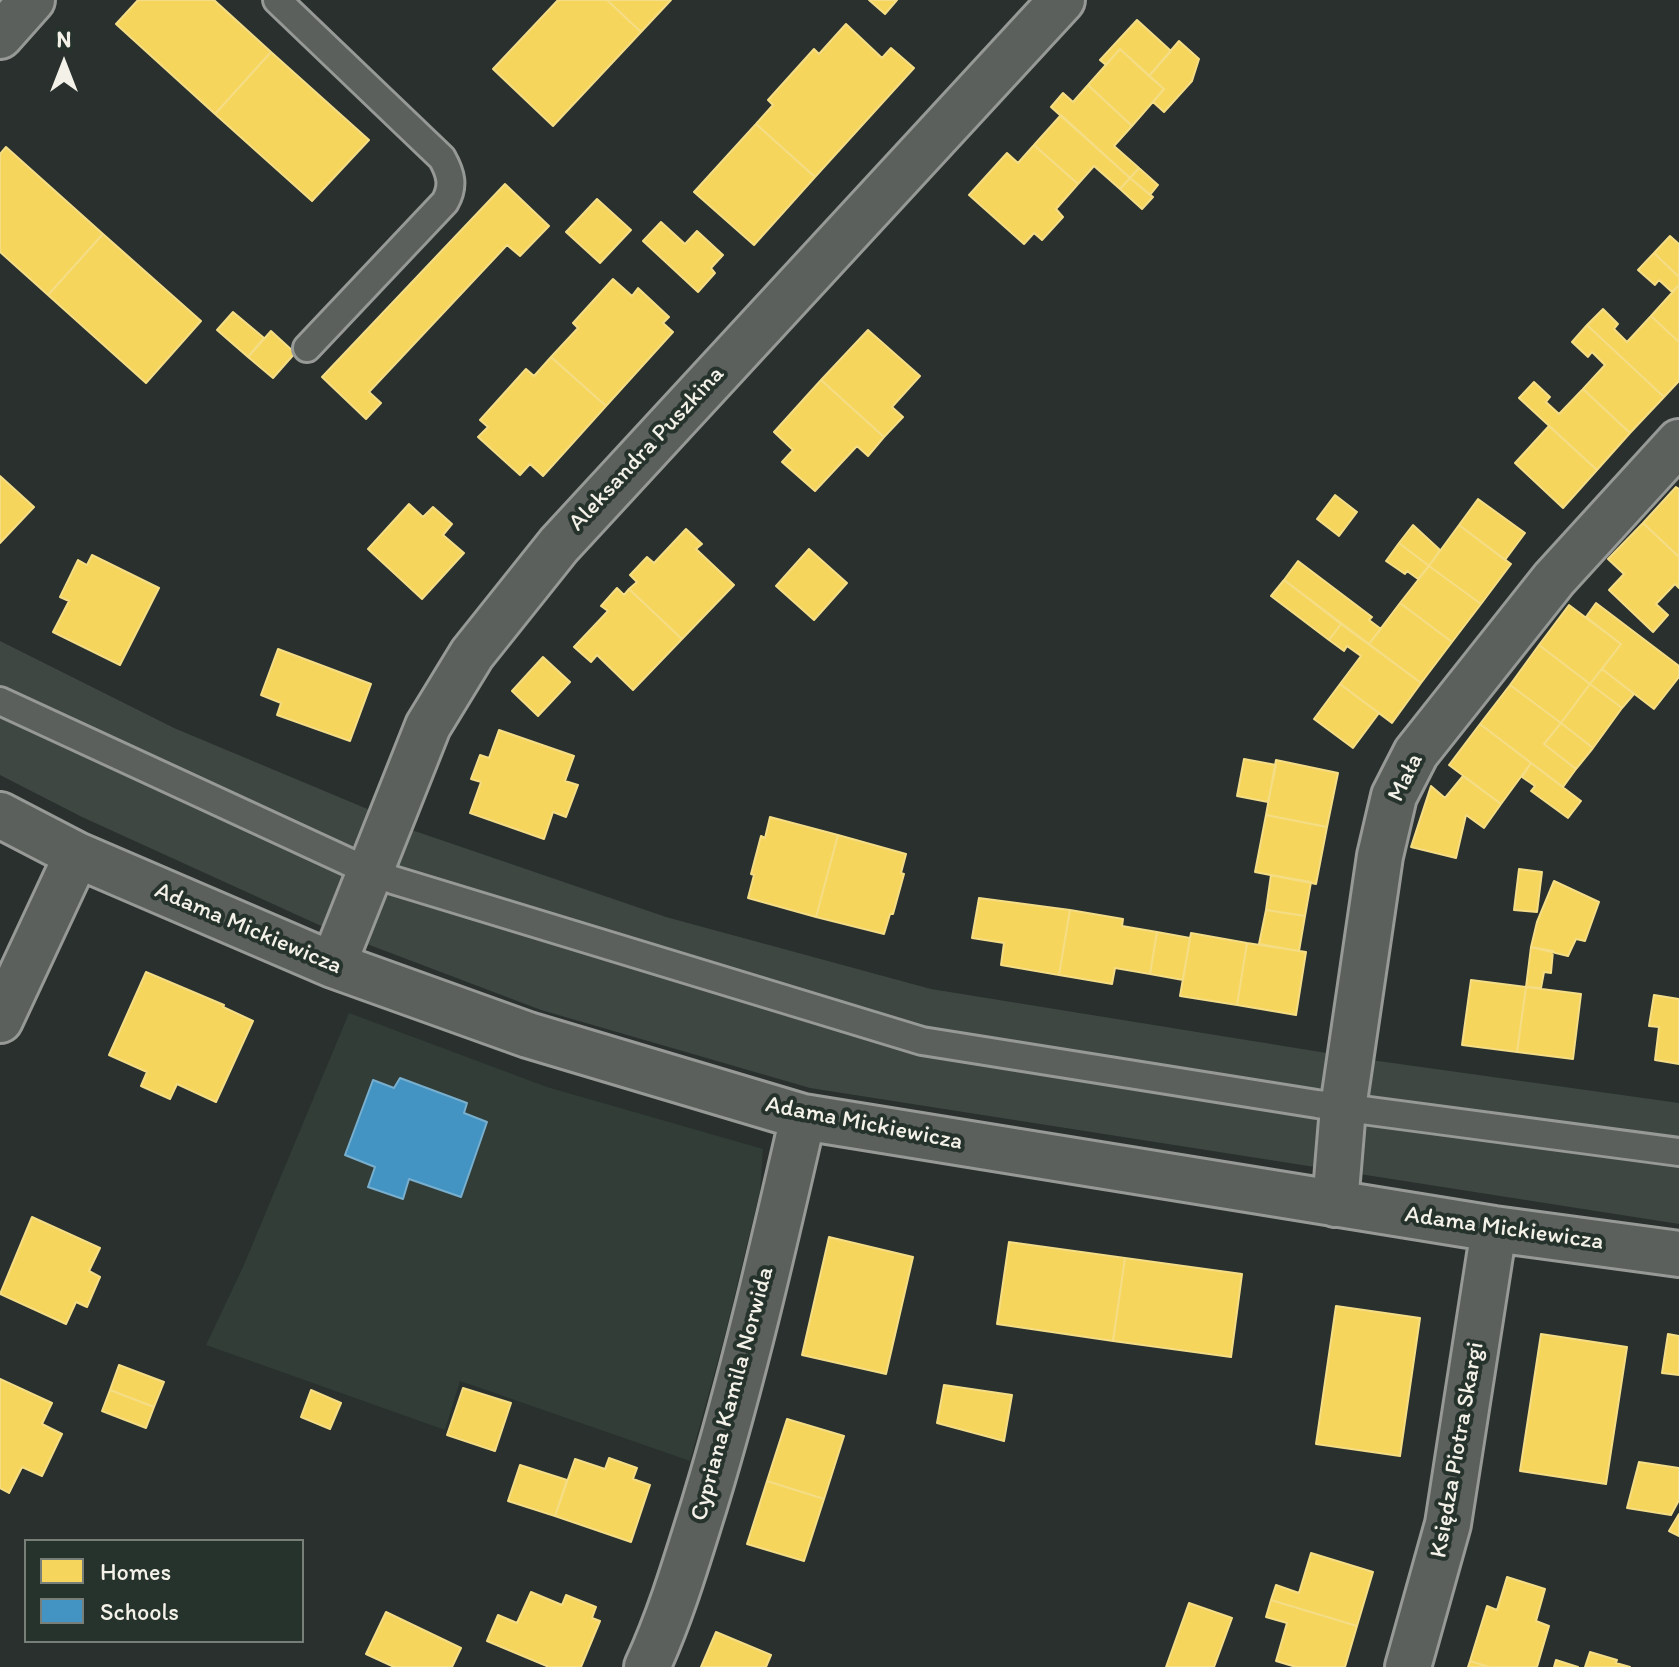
<!DOCTYPE html>
<html>
<head>
<meta charset="utf-8">
<style>
	body { margin:0 }
	#map { position:relative; width:1679px; height:1667px; overflow:hidden; background:#29302d; font-family:Itim,sans-serif }
	canvas { display:block }
	.legend { position:absolute; left:24px; top:1539px; width:280px; height:104px; box-sizing:border-box; background:#26332d; border:2px solid #787f78; margin:0; padding:10px 14px; list-style:none; font-size:24px; color:#f4f1e8 }
	.legend li { display:flex; align-items:center; gap:16px; height:40px }
	.legend b { width:40px; border:2px solid #787f78 }
	.north { position:absolute; left:24px; top:24px; width:80px; height:80px; -webkit-text-stroke:6px #26332d; paint-order:stroke; rotate:0deg; font-size:22px; font-weight:700; line-height:32px; text-align:center; color:#f4f1e8 }
	.north::after { content:''; display:block; margin:auto; width:28px; height:36px; background:#f4f1e8; clip-path:polygon(50% 0,100% 100%,50% 72%,0 100%) }
</style>
</head>
<body>
<div id="map">
<canvas width="1679" height="1667"></canvas>
<ul class="legend">
<li><b style="height:22px;background:#f6d55c"></b>Homes</li>
<li><b style="height:22px;background:#4393c3"></b>Schools</li>
</ul>
<div class="north">N</div>
</div>
<script>
const context = document.querySelector('canvas').getContext('2d');
context.lineJoin = 'round';
function fill(path, color) { context.fillStyle = color; context.fill(path, 'evenodd'); }
function trace(path, color, width, dash) { context.strokeStyle = color; context.lineWidth = width; context.lineCap = dash ? 'butt' : 'round'; context.setLineDash(dash || []); context.stroke(path); }
function write(font, color, halo, rows, align = 'center') {
  context.font = font + ' Itim,sans-serif'; context.lineWidth = 8; context.setLineDash([]); context.textBaseline = 'middle'; context.strokeStyle = halo; context.fillStyle = color; for (const [text, x, y, turn = 0] of rows) {
    context.save(); context.translate(x, y); context.rotate((+turn || 0) * Math.PI / 180); context.textAlign = isNaN(turn) ? turn : align; if (halo) context.strokeText(text, 0, 0); context.fillText(text, 0, 0); context.restore();
  }
}
const built = new Path2D(`
	M349,1013L547,1087L763,1149L760,1191L726,1331L690,1461L460,1381L445,1430L206,1345L243,1267Z`);
const green = new Path2D(`
	M0,641L174,728L377,813L406,828L666,917L931,989L1364,1059L1679,1103V1224L810,1088L541,1010L330,930L82,817L0,775Z`);
const homes = new Path2D(`
	M138,0H214L271,52L215,114L116,24Z
	M558,0H607L641,32L553,126L493,69Z
	M607,0H671L641,32Z
	M869,0H897L885,14Z
	M1137,20L1171,51L1149,76L1120,49L1106,65L1100,60Z
	M846,24L882,58L891,48L914,68L815,177L756,124L773,105L768,100L814,49L819,54Z
	M1179,41L1199,59L1192,81L1164,112L1153,102L1164,89L1149,76Z
	M1120,49L1164,89L1132,126L1088,85Z
	M271,52L369,140L312,201L215,114Z
	M1088,85L1132,126L1114,146L1139,168L1130,178L1051,107L1063,93L1073,102Z
	M1061,115L1130,178L1120,189L1094,166L1078,184L1034,145Z
	M756,124L815,177L754,245L694,192Z
	M1034,145L1078,184L1056,209L1063,217L1042,240L1034,233L1024,244L969,195L1007,153L1018,163Z
	M6,147L103,234L48,295L0,252V154Z
	M1139,168L1158,185L1150,195L1130,178Z
	M1130,178L1153,197L1142,209L1120,189Z
	M505,184L549,226L520,256L507,245L369,392L381,403L366,419L322,377Z
	M597,199L631,230L600,263L566,232Z
	M661,222L685,244L697,231L723,255L711,268L715,273L698,292L643,241Z
	M103,234L201,321L146,383L48,295Z
	M1670,236L1679,244V277L1654,253Z
	M1654,253L1679,277V285L1672,292L1659,280L1655,285L1638,270Z
	M613,279L632,296L638,288L669,317L663,323L673,332L606,406L551,357L578,328L573,323Z
	M1679,285V342L1651,316Z
	M1603,309L1618,324L1614,329L1627,342L1651,316L1679,342V381L1664,397L1587,325Z
	M233,312L264,338L248,357L217,330Z
	M1587,325L1664,397L1630,433L1583,389L1605,365L1592,352L1588,357L1572,342Z
	M868,330L920,376L892,407L903,417L884,437L821,380Z
	M271,331L295,353L273,378L248,357Z
	M551,357L606,406L543,476L530,464L520,475L478,437L488,427L480,420L526,369L534,376Z
	M821,380L884,437L868,456L857,446L815,491L782,462L793,450L774,432Z
	M1534,382L1550,397L1546,402L1559,414L1583,389L1630,433L1597,470L1519,398Z
	M1549,426L1597,470L1563,508L1515,463Z
	M0,476L34,507L0,543Z
	M1676,487L1679,489V557L1643,523Z
	M1335,495L1357,512L1339,536L1317,519Z
	M1478,499L1525,533L1505,560L1459,525Z
	M409,504L423,517L433,507L452,524L443,535L464,553L422,599L368,549Z
	M1643,523L1679,557V588L1675,584L1656,604L1668,615L1653,632L1609,590L1624,574L1608,559Z
	M1413,525L1440,550L1429,566L1399,543Z
	M1459,525L1511,564L1481,604L1429,566Z
	M686,529L702,544L696,549L734,585L682,639L629,589L637,582L630,575L647,557L654,563Z
	M1399,543L1429,566L1418,579L1407,571L1405,574L1386,561Z
	M809,549L847,583L814,620L776,586Z
	M92,555L159,588L120,665L53,632L69,601L60,597L78,560L87,565Z
	M1298,561L1372,617L1369,620L1381,629L1369,644L1284,580Z
	M1429,566L1481,604L1452,642L1400,603Z
	M1284,580L1341,624L1329,640L1271,596Z
	M617,588L624,595L629,589L682,639L633,690L597,655L591,662L574,647L608,611L601,606Z
	M1400,603L1452,642L1421,683L1369,644Z
	M1596,603L1679,666V677L1654,709L1602,669L1621,644L1586,617Z
	M1569,605L1621,644L1590,684L1539,645Z
	M1341,624L1421,683L1392,723L1340,684L1361,656L1347,646L1344,651L1329,640Z
	M1539,645L1590,684L1561,723L1510,685Z
	M278,649L371,684L350,741L277,715L281,703L261,695Z
	M543,657L570,682L538,716L512,691Z
	M1602,669L1634,694L1622,708L1590,684Z
	M1340,684L1379,713L1353,748L1314,719Z
	M1590,684L1622,708L1593,748L1561,723Z
	M1510,685L1561,723L1544,744L1576,769L1563,787L1480,724Z
	M1561,723L1593,748L1576,769L1544,744Z
	M1480,724L1531,763L1501,804L1449,765Z
	M499,730L574,756L565,781L578,785L566,817L553,812L544,839L470,813L481,782L471,779L480,755L489,758Z
	M1244,759L1276,765L1268,802L1237,796Z
	M1276,760L1338,773L1327,827L1266,815Z
	M1531,763L1581,801L1568,818L1531,791L1535,786L1522,777Z
	M1463,776L1501,804L1484,828L1466,815L1456,858L1411,847L1431,786L1445,798Z
	M1266,815L1327,827L1316,884L1255,872Z
	M770,817L838,835L816,917L748,898L754,875L751,874L761,836L765,838Z
	M838,835L906,854L901,873L904,874L893,914H890L884,934L816,917Z
	M1519,869L1542,872L1537,912L1514,910Z
	M1271,875L1311,882L1305,916L1266,910Z
	M1554,881L1599,902L1585,941L1576,939L1568,956L1531,947L1537,922Z
	M979,898L1070,910L1059,975L1001,965L1004,943L972,938Z
	M1070,910L1123,919L1122,926L1157,932L1150,974L1115,968L1112,984L1059,975Z
	M1266,910L1305,916L1299,951L1259,944Z
	M1157,932L1190,938L1183,980L1150,974Z
	M1191,933L1247,943L1237,1005L1180,996Z
	M1247,943L1306,952L1296,1015L1237,1005Z
	M1531,947L1553,951L1551,973L1544,972L1541,988L1526,987Z
	M146,972L224,1005L223,1007L253,1021L216,1102L177,1084L170,1099L141,1086L147,1072L109,1055Z
	M1471,980L1526,987L1517,1052L1462,1045Z
	M1526,987L1581,994L1573,1059L1517,1052Z
	M1654,995L1679,999V1064L1655,1060L1659,1027L1649,1026Z
	M32,1217L100,1248L89,1271L100,1277L87,1307L76,1302L66,1324L0,1294Z
	M829,1237L913,1257L886,1374L802,1355Z
	M1009,1242L1125,1258L1113,1341L997,1324Z
	M1125,1258L1242,1274L1231,1357L1113,1341Z
	M1336,1306L1420,1318L1400,1456L1316,1444Z
	M1541,1334L1627,1347L1606,1484L1520,1471Z
	M1668,1334L1679,1336V1375L1662,1373Z
	M119,1365L164,1382L154,1407L110,1390Z
	M0,1379L52,1403L42,1424L62,1434L42,1476L22,1467L9,1493L0,1488Z
	M944,1385L1012,1395L1004,1441L937,1423Z
	M463,1388L511,1403L495,1451L447,1435Z
	M110,1390L154,1407L146,1428L102,1411Z
	M311,1390L341,1403L330,1429L301,1417Z
	M787,1419L844,1436L824,1499L767,1481Z
	M609,1458L637,1468L633,1479L650,1485L631,1542L555,1516L575,1459L605,1469Z
	M1639,1462L1679,1468V1500L1671,1515L1627,1508Z
	M520,1465L567,1480L555,1516L508,1501Z
	M767,1481L824,1499L804,1561L747,1544Z
	M1679,1514V1536L1669,1531Z
	M1311,1553L1373,1572L1357,1626L1271,1600L1276,1585L1299,1593Z
	M1507,1577L1545,1589L1536,1621L1549,1626L1537,1667H1489L1470,1661L1487,1606L1497,1610Z
	M531,1592L562,1605L566,1595L596,1607L592,1618L600,1621L581,1667H549L487,1641L498,1615L517,1623Z
	M1271,1600L1357,1626L1345,1667H1296L1276,1661L1287,1623L1266,1617Z
	M1189,1603L1232,1618L1214,1667H1166Z
	M386,1612L461,1648L452,1667H394L366,1654Z
	M716,1632L771,1655L766,1667H701Z
	M1590,1652L1617,1660L1616,1663L1630,1667H1585Z
	M1556,1660L1578,1667H1554Z
	M1470,1661L1489,1667H1468Z`);
const schools = new Path2D(`
	M400,1078L467,1103L464,1113L487,1122L461,1197L409,1179L403,1199L368,1187L375,1167L345,1155L373,1080L394,1088Z`);
const lane = new Path2D(`
	M277,0L442,158C451,174 454,186 445,202L307,348
	M0,701L351,863L393,880L922,1041L1317,1104L1679,1152`);
const street = new Path2D(`
	M0,36L32,0
	M0,815L77,855L333,965L528,1035L803,1117L1494,1229L1679,1254
	M333,965L428,726L472,654L559,545L1062,0
	M0,1020L77,855
	M1335,1204L1343,1108L1380,856L1394,796L1416,753L1554,579L1679,442
	M647,1667C671,1615 687,1560 704,1506C743,1378 773,1248 803,1117
	M1408,1667L1448,1524L1494,1229`);
const streetNames = [
	["Aleksandra Puszkina",647,449,-47],
	["Mała",1406,778,-64],
	["Adama Mickiewicza",248,929,23],
	["Adama Mickiewicza",864,1124,11],
	["Adama Mickiewicza",1504,1229,8],
	["Cypriana Kamila Norwida",733,1394,-75],
	["Księdza Piotra Skargi",1458,1450,-80]
];
fill(built, '#323d37');
fill(green, '#3e4742');
fill(homes, '#f6d55c');
trace(homes, '#f5dd86', 2);
fill(schools, '#4393c3');
trace(schools, '#78afce', 2);
trace(lane, '#969996', 32);
trace(street, '#969996', 50);
trace(lane, '#5c605c', 26);
trace(street, '#5c605c', 44);
write('24px', '#f4f1e8', '#26332d', streetNames);
</script>
</body>
</html>
